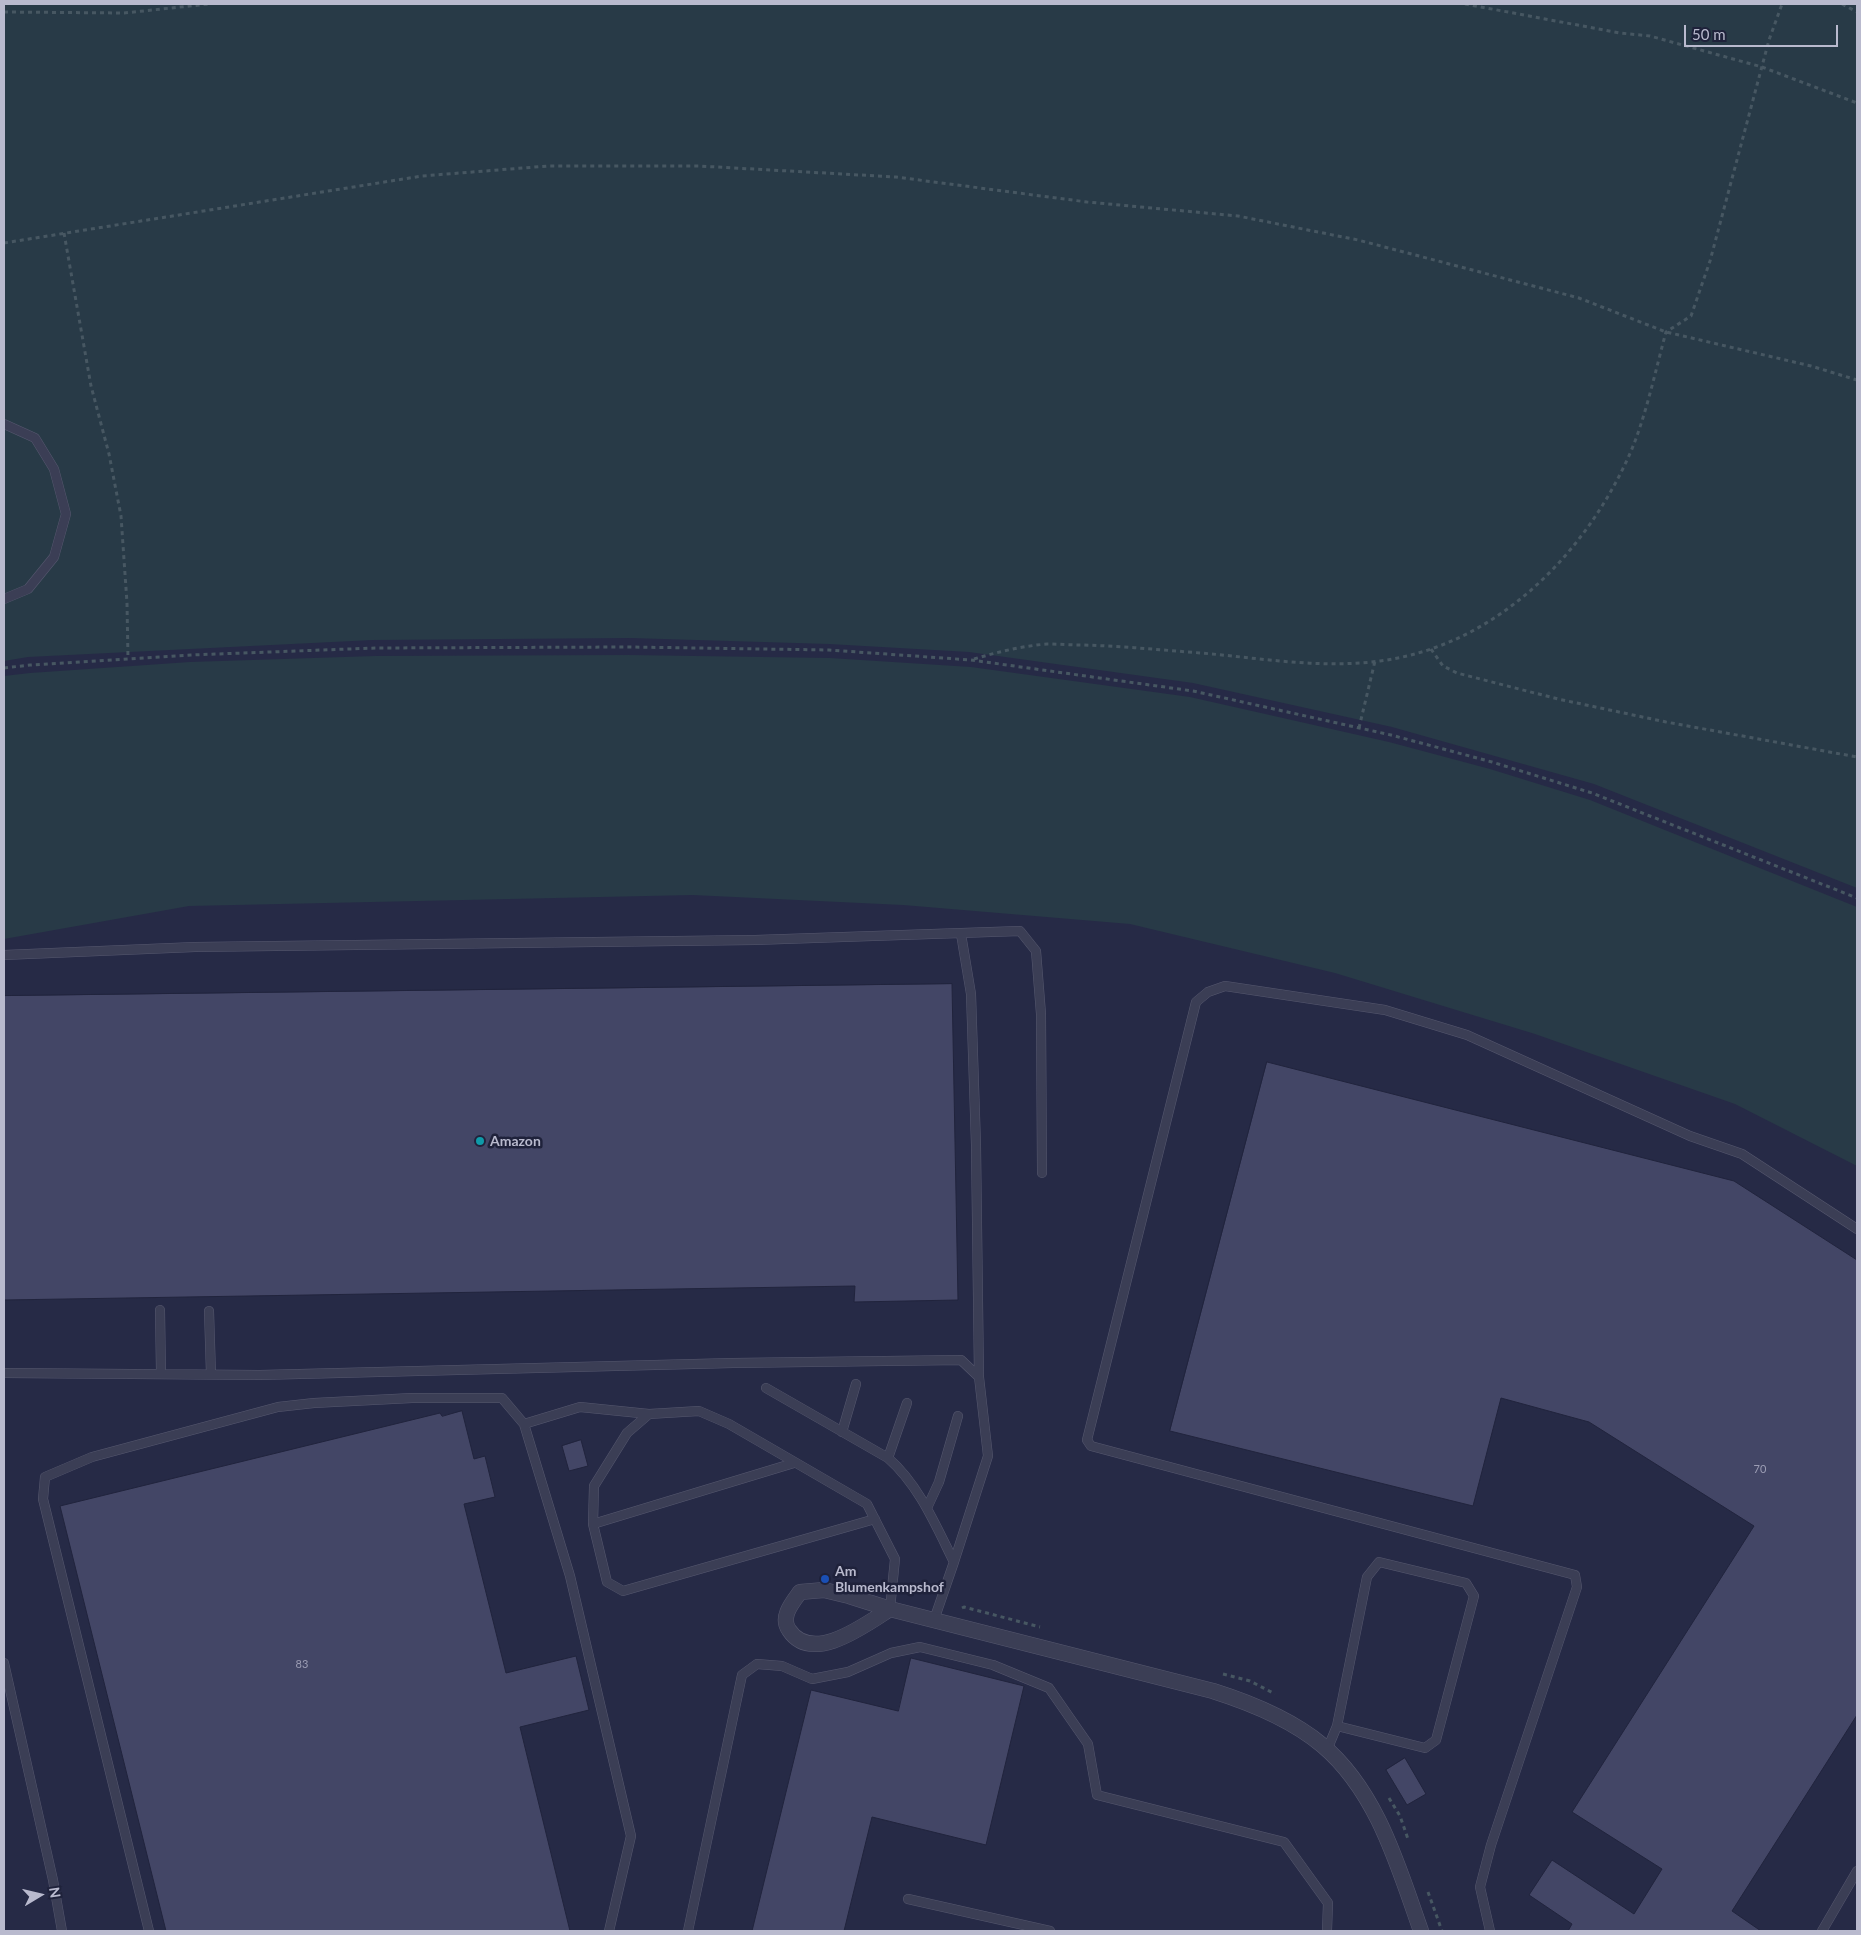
<!DOCTYPE html>
<html>
<head>
<meta charset="utf-8">
<style>
	body { margin:0 }
	#map { position:relative; width:1861px; height:1935px; overflow:hidden; background:#262a46; font-family:Lato,sans-serif }
	canvas { display:block }
	.frame { position:absolute; inset:0; border:5px solid #b9bace; pointer-events:none }
	.north { position:absolute; left:15px; top:1870px; width:50px; height:50px; -webkit-text-stroke:4px #1f223b; paint-order:stroke; rotate:81deg; font-size:14px; font-weight:700; line-height:20px; text-align:center; color:#b9bace }
	.north::after { content:''; display:block; margin:auto; width:18px; height:22px; background:#b9bace; clip-path:polygon(50% 0,100% 100%,50% 72%,0 100%) }
	.scale { position:absolute; left:1684px; top:25px; width:154px; height:22px; box-sizing:border-box; border:2px solid #b9bace; border-top:0; padding-left:6px; font-size:15px; line-height:18px; white-space:nowrap; color:#b9bace; -webkit-text-stroke:4px #1f223b; paint-order:stroke }
</style>
</head>
<body>
<div id="map">
<canvas width="1861" height="1935"></canvas>
<div class="frame"></div>
<div class="north">N</div>
<div class="scale">50 m</div>
</div>
<script>
const context = document.querySelector('canvas').getContext('2d');
context.lineJoin = 'round';
function fill(path, color) { context.fillStyle = color; context.fill(path, 'evenodd'); }
function trace(path, color, width, dash) { context.strokeStyle = color; context.lineWidth = width; context.lineCap = dash ? 'butt' : 'round'; context.setLineDash(dash || []); context.stroke(path); }
function write(font, color, halo, rows, align = 'center') {
  context.font = font + ' Lato,sans-serif'; context.lineWidth = 5; context.setLineDash([]); context.textBaseline = 'middle'; context.strokeStyle = halo; context.fillStyle = color; for (const [text, x, y, turn = 0] of rows) {
    context.save(); context.translate(x, y); context.rotate((+turn || 0) * Math.PI / 180); context.textAlign = isNaN(turn) ? turn : align; if (halo) context.strokeText(text, 0, 0); context.fillText(text, 0, 0); context.restore();
  }
}
const green = new Path2D(`
	M4,4H1857V888L1594,784L1392,727L1193,683L969,652L829,644L630,638L373,640L28,657L4,661Z
	M629,655L830,658L971,667L1190,697L1389,742L1490,769L1590,800L1857,907V1166L1735,1104L1535,1034L1335,973L1130,924L903,905L693,895L189,906L4,939V676L30,673L190,662L375,656Z`);
const building = new Path2D(`
	M952,984L958,1300L854,1302L855,1286L4,1300V996Z
	M1267,1062L1734,1181L1857,1260V1715L1732,1911L1761,1931H1568L1572,1924L1529,1895L1552,1860L1634,1914L1662,1869L1572,1812L1754,1526L1589,1422L1501,1398L1473,1506L1170,1431Z
	M462,1411L474,1459L485,1456L495,1497L464,1504L506,1673L576,1656L589,1710L520,1727L570,1931H166L60,1506L440,1413L442,1416Z
	M581,1440L588,1466L569,1471L562,1446Z
	M911,1658L1024,1686L986,1845L872,1817L844,1931H752L811,1690L898,1711Z
	M1405,1758L1426,1794L1407,1805L1386,1770Z`);
const path = new Path2D(`
	M1465,4L1620,33L1650,36L1762,67L1857,103
	M1842,4L1857,12
	M4,12L124,13L209,4
	M64,233L91,386L109,454L121,516L127,603L128,659
	M4,243L422,176L548,166H699L896,177L1087,202L1238,216L1358,240L1579,298L1666,332L1811,366L1857,380
	M1431,649L1443,666L1457,673L1558,699L1666,722L1857,757
	M974,659C998,652 1022,646 1047,644C1059,644 1071,645 1082,645C1122,646 1161,650 1201,653C1260,658 1320,669 1380,661C1494,646 1582,558 1628,458C1645,421 1655,372 1666,332L1691,316L1710,261L1769,40L1782,4
	M4,668L30,665L191,655L375,648L630,647L829,650L971,660L1193,691L1391,735L1492,762L1592,793L1857,898
	M1359,728L1375,661
	M962,1608L964,1607L1040,1627
	M1223,1674L1250,1681L1275,1694
	M1389,1798L1400,1816L1408,1839
	M1428,1892L1442,1931`);
const service = new Path2D(`
	M4,424L35,438L54,469L66,514L54,557L28,589L4,599
	M961,934L971,994L976,1145L979,1377
	M4,955L195,947L755,940L1020,931L1036,951L1041,1014L1042,1173
	M160,1310L161,1373
	M209,1311L211,1374
	M4,1373L260,1375L733,1363L961,1360L979,1377L988,1456L954,1562
	M766,1388L888,1458C919,1485 936,1526 954,1562L934,1620
	M524,1424L580,1407L649,1414
	M842,1432L856,1384
	M888,1458L907,1403
	M927,1508L939,1482L958,1416
	M875,1519L623,1591L607,1582L593,1524L594,1486L627,1433L649,1414L699,1411L729,1424L867,1504L895,1559L890,1609
	M593,1524L794,1463
	M4,1663L53,1880L62,1931
	M1327,1750L1337,1726L1367,1577L1379,1562L1466,1583L1474,1596L1436,1740L1425,1748L1337,1726
	M908,1899L1050,1931
	M149,1931L43,1499L45,1477L92,1457L278,1407L314,1403L412,1398H502L524,1424L570,1576L631,1836L609,1931
	M688,1931L742,1675L757,1664L782,1666L812,1679L848,1672L891,1653L920,1647L993,1665L1049,1688L1088,1744L1097,1795L1284,1842L1328,1903L1327,1931
	M1490,1931L1480,1887L1491,1845L1577,1587L1575,1575L1091,1446L1087,1440L1196,1002L1208,992L1225,986L1385,1010L1467,1035L1690,1136L1742,1154L1857,1229
	M1822,1931L1857,1871`);
const minor = new Path2D(`
	M890,1609C865,1625 812,1665 789,1630C780,1617 792,1603 800,1592L824,1590L849,1596L890,1609L1213,1691C1251,1703 1291,1719 1322,1745C1377,1791 1398,1866 1421,1931`);
const markers = [
	[480,1141,5,"#0f9aa8"],
	[825,1579,5,"#1a4fb4"]
];
const numberNames = [
	["70",1760,1469],
	["83",302,1664]
];
const poiNames = [
	["Amazon",490,1141],
	["Am",835,1571],
	["Blumenkampshof",835,1587]
];
fill(green, '#283a47');
fill(building, '#434666');
trace(building, '#21243d', 1);
trace(service, '#56586f', 10);
trace(minor, '#56586f', 16);
trace(path, '#475762', 3, [4, 4]);
trace(service, '#3b3e55', 9);
trace(minor, '#3b3e55', 15);
for (const [x, y, r, color] of markers) { const dot = new Path2D(); dot.arc(x, y, r, 0, 2 * Math.PI); context.fillStyle = color; context.fill(dot); trace(dot, '#1f223b', 2); }
write('11px', '#9c9db4', null, numberNames);
write('bold 14px', '#b9bace', '#1f223b', poiNames, 'left');
</script>
</body>
</html>
